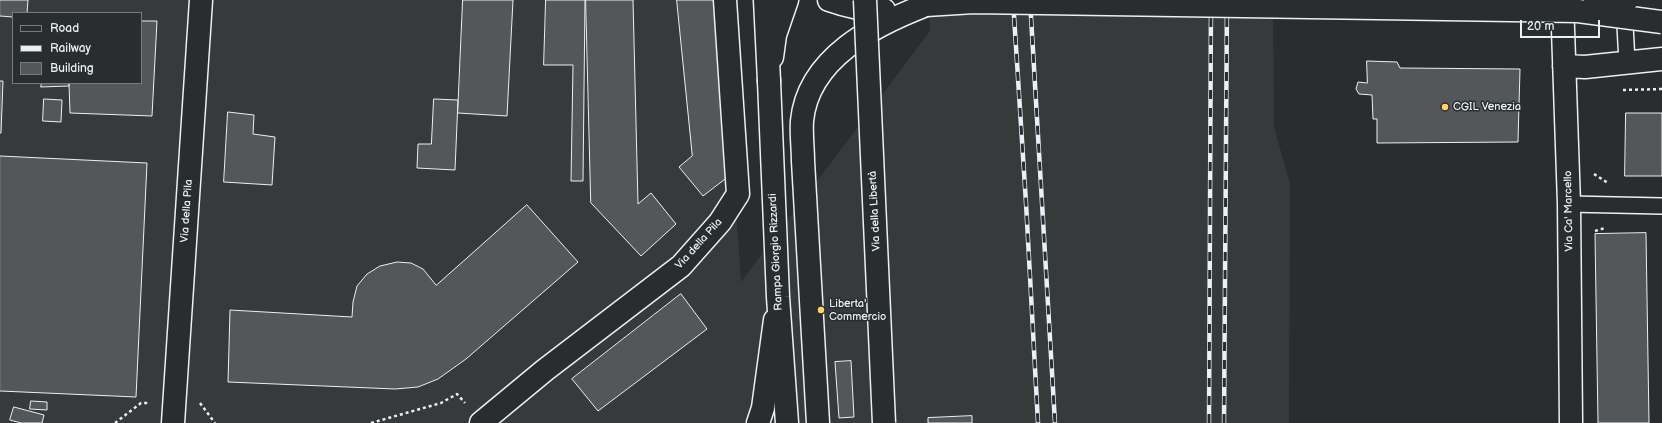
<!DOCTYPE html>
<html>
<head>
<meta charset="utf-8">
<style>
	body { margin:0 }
	#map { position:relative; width:1662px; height:423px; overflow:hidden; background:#2a2d2e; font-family:"Balsamiq Sans",sans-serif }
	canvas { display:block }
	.legend { position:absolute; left:12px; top:12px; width:130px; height:72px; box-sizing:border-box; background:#2a2d2e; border:1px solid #767b7f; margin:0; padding:5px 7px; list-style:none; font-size:12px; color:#e8f1f8 }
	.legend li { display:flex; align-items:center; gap:8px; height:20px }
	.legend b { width:20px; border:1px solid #767b7f }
	.scale { position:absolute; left:1520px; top:20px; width:80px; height:18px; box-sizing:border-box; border:2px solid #e8f1f8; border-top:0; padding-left:5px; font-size:12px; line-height:14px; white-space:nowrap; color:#e8f1f8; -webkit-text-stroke:3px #2a2d2e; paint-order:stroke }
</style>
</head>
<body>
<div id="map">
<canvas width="1662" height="423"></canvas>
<ul class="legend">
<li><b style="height:5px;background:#2a2d2e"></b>Road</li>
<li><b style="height:5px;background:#e8f1f8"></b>Railway</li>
<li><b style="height:11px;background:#535759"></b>Building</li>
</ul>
<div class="scale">20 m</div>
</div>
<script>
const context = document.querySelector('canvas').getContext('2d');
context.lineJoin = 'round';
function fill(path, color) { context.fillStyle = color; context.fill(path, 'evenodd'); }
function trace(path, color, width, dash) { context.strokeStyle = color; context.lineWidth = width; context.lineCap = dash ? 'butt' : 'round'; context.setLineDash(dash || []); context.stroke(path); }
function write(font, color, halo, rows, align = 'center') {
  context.font = font + ' "Balsamiq Sans",sans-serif'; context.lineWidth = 3; context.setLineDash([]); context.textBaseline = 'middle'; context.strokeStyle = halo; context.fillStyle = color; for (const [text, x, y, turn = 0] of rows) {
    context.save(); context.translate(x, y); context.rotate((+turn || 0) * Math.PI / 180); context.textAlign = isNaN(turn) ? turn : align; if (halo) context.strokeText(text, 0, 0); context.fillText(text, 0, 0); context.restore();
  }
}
const built = new Path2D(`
	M0,0H722L741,282L930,31L929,0H1273L1274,127L1290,184L1289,423H0ZM13,13H141V83H13Z`);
const building = new Path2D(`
	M0,0H28L27,13H13V17L0,16Z
	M463,0H513L507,116L458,113Z
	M546,0H585L583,181H571L573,65H544Z
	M586,0H633L638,204L651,193L676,224L641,256L591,203Z
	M677,0H718L729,176L703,196L679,167L692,156Z
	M141,21H157L152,116L70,113L69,83H141Z
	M1367,61L1397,62L1400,68L1520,69L1518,142L1377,143V119H1373L1372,95L1359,94L1356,89L1358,82L1367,83Z
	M0,81H3L1,133H0Z
	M42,83H69V86L41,87Z
	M44,99L62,100L61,122L43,121Z
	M434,99L458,100L455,170L417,168L418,144H431Z
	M228,112L254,115L253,134L275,137L272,185L224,182Z
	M1626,113H1662V176H1625Z
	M0,156L147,163L136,397L0,391Z
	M527,205L578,262L466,359L438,379L418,387L395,389L228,382L230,310L352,317L353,302L357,286L367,274L380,266L397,262L411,263L423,269L436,285Z
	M1646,233L1649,423H1598L1595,234Z
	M681,294L707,329L598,411L572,379Z
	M851,361L854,417L839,418L835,362Z
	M31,401L47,402V410L30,409Z
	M14,407L44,415L42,423H21L10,420Z
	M972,416V423H928V418Z`);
const path = new Path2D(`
	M1623,90L1662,89
	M1594,174L1608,183
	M1595,231L1605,228
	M200,403L215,423
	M115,423L141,403H149
	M371,423L441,403L457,394L465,403`);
const lane = new Path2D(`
	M1624,7L1627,62
	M1569,204L1662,206`);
const street = new Path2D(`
	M1562,0L1569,204L1571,423
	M1564,66L1585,67L1662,59
	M173,423L201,0
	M481,423L545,370L681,266L720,222L738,194L725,0`);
const secondary = new Path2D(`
	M829,0C846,6 866,11 884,10
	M772,57L775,35L787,0
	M758,423L763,408L775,320
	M818,423L803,161C803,148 801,134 802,121C808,58 874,25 926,5`);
const primary = new Path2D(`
	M765,0L769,81`);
const highway = new Path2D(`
	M769,81L778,297L787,423`);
const rail = new Path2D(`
	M1013,0L1026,203L1038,423
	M1030,0L1055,423
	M1209,423L1211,0
	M1224,423L1227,0`);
const secondaryBridge = new Path2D(`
	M926,5L974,2L1578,11L1662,22
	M1593,7L1627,0`);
const highwayBridge = new Path2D(`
	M865,0L884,423`);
const markers = [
	[1445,107,4,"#ffd166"],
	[821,310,4,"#ffd166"]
];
const poiNames = [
	["CGIL Venezia",1453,107],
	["Liberta'",829,304],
	["Commercio",829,317]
];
const streetNames = [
	["Via della Pila",187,211,-86],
	["Via della Libertà",875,211,-93],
	["Via Ca' Marcello",1569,211,-91],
	["Via della Pila",699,244,-48],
	["Rampa Giorgio Rizzardi",776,252,-93]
];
fill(built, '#363a3b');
fill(building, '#535759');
trace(building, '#e8f1f8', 1);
trace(lane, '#e8f1f8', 18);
trace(street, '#e8f1f8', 25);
trace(secondary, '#e8f1f8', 25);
trace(primary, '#e8f1f8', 25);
trace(highway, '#e8f1f8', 25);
trace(path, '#e8f1f8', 2.5, [3, 3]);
trace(lane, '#2a2d2e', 15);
trace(street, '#2a2d2e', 22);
trace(secondary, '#2a2d2e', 22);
trace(primary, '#2a2d2e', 22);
trace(highway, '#2a2d2e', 22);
trace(rail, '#e8f1f8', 4.5);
trace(rail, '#2a2d2e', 3, [9]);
trace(secondaryBridge, '#e8f1f8', 25, []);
trace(highwayBridge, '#e8f1f8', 25, []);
trace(secondaryBridge, '#2a2d2e', 22);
trace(highwayBridge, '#2a2d2e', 22);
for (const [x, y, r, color] of markers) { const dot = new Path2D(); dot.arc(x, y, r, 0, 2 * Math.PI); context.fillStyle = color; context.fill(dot); trace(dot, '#2a2d2e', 1.5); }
write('11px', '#e8f1f8', '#2a2d2e', poiNames, 'left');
write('11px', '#e8f1f8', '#2a2d2e', streetNames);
</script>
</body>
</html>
